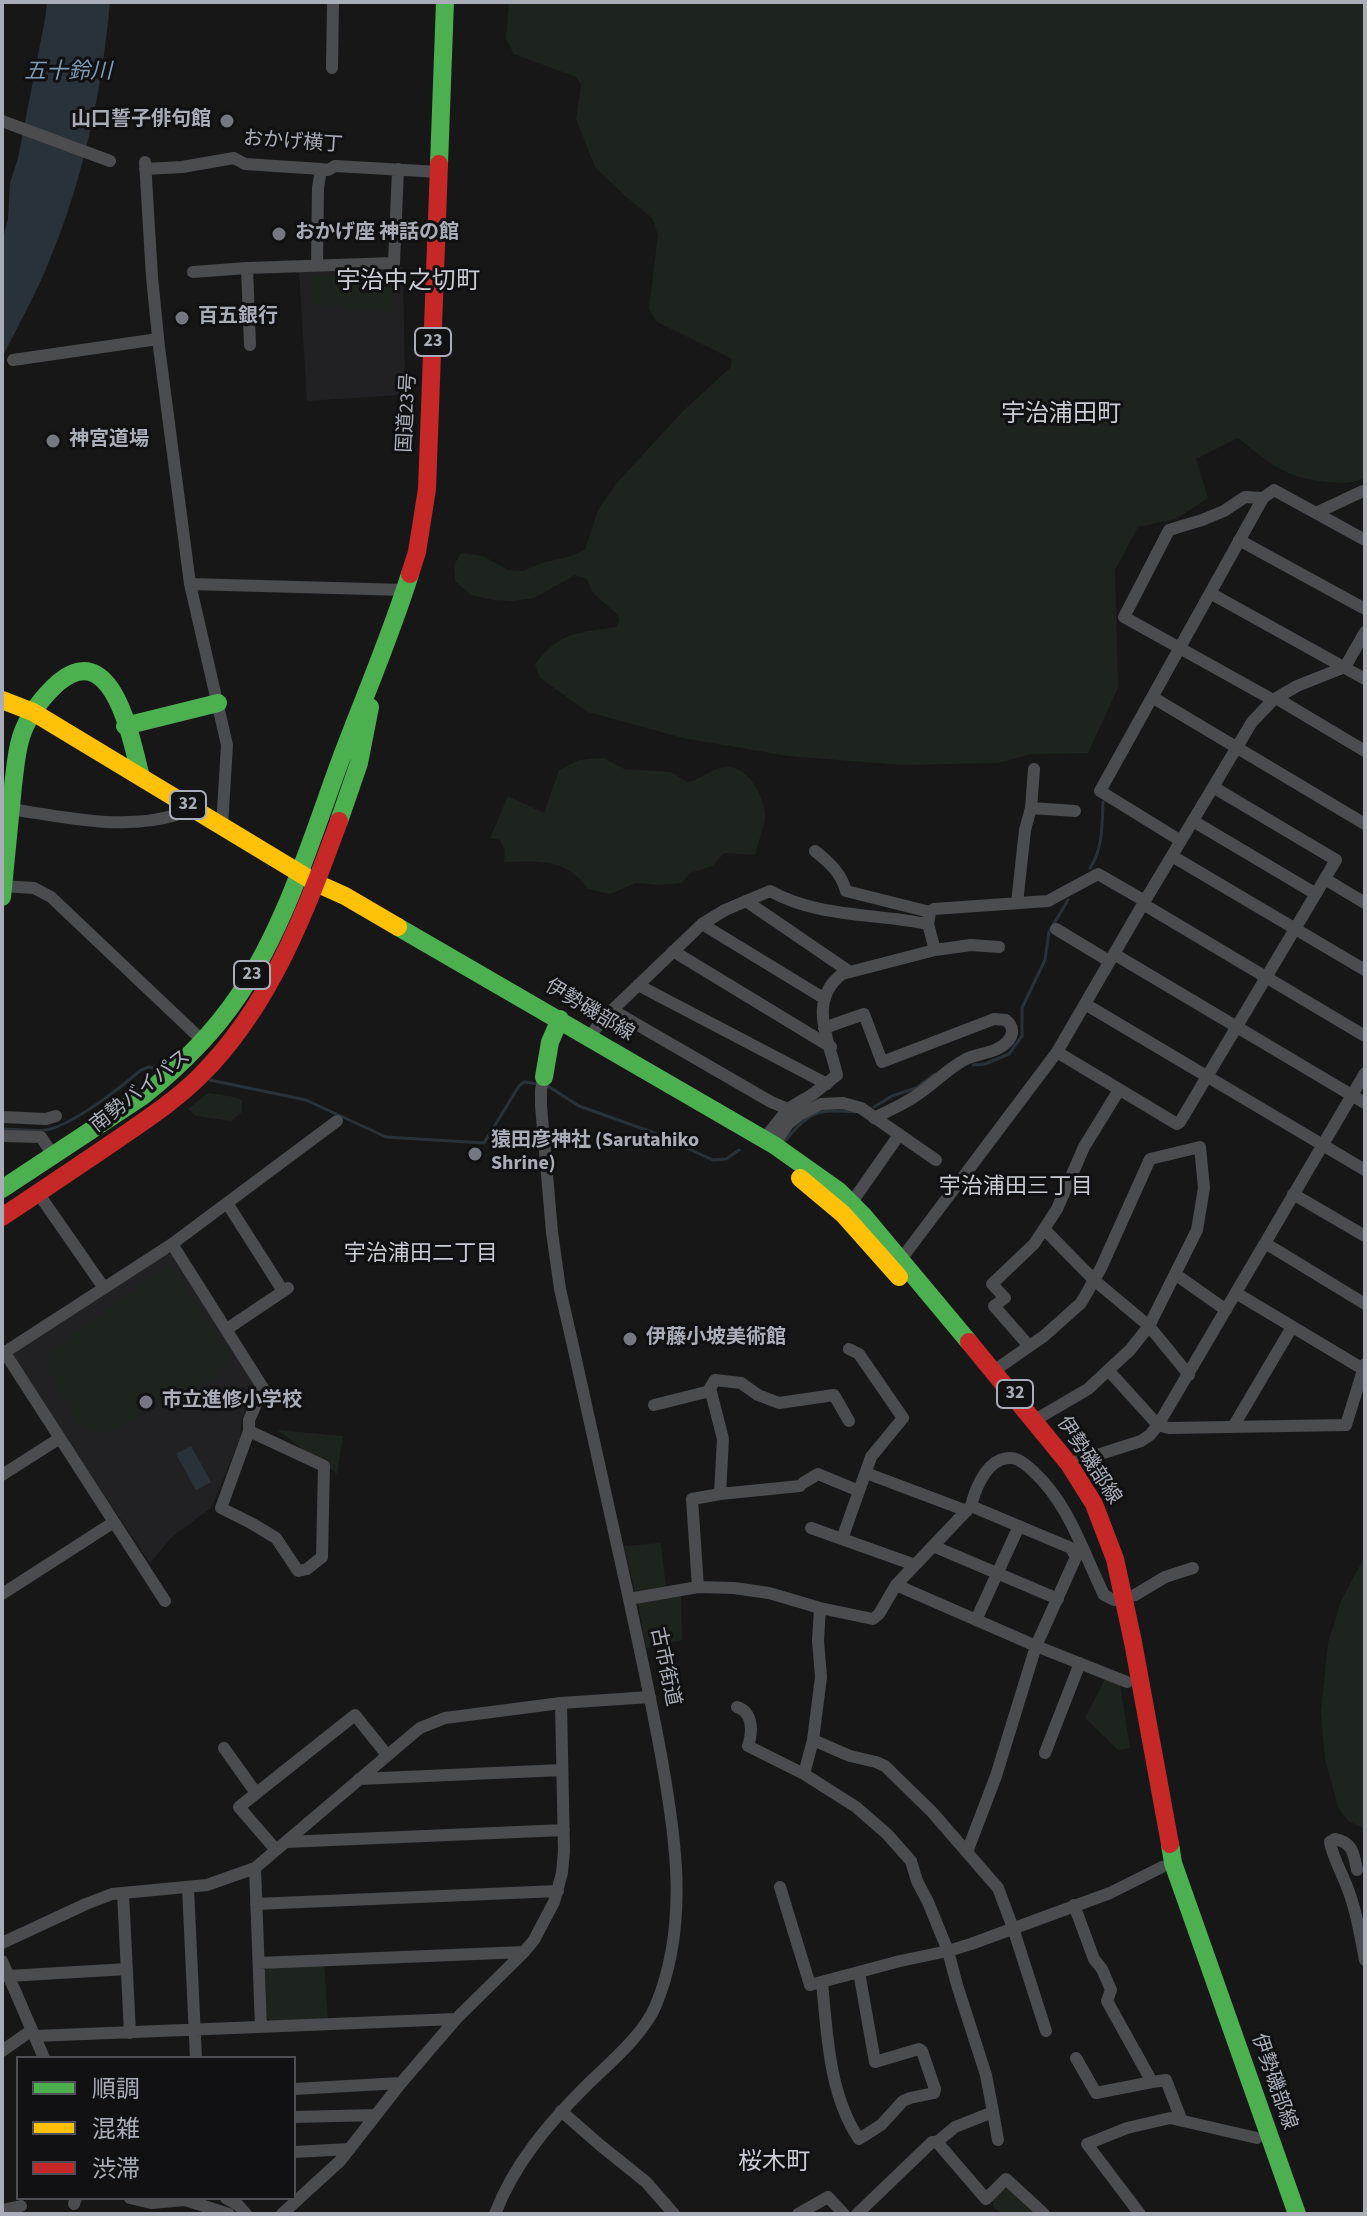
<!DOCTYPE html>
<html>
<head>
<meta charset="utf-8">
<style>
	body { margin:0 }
	#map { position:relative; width:1367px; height:2216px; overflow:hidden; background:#171717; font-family:"Source Sans 3","Noto Sans JP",sans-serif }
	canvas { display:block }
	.frame { position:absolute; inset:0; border:4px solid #a8adb8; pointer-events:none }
	.legend { position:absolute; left:16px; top:2056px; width:280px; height:144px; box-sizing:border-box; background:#111113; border:2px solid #4d4f55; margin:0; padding:10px 14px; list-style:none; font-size:24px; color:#a8adb8 }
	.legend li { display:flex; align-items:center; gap:16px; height:40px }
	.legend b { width:40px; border:2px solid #4d4f55 }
</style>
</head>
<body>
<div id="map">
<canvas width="1367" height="2216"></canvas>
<div class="frame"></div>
<ul class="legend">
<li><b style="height:10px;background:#4caf50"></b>順調</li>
<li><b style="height:10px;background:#ffc107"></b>混雑</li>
<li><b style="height:10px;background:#c62828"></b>渋滞</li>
</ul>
</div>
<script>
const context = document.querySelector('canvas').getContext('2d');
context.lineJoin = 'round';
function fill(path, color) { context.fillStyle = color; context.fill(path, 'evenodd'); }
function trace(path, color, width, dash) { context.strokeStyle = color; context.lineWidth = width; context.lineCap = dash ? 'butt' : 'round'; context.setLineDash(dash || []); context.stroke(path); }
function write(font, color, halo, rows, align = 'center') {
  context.font = font + ' "Source Sans 3","Noto Sans JP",sans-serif'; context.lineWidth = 6; context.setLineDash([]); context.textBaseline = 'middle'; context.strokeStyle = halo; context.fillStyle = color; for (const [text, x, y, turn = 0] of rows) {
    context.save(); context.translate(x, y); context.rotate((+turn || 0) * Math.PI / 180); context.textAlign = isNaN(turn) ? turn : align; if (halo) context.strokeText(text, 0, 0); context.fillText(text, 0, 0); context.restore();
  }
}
const built = new Path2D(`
	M403,267L405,386L400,395L307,401L299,271Z
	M166,1253L174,1255L257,1385L242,1419L240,1438L212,1507L171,1538L150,1563L14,1361V1352Z`);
const green = new Path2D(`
	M509,2H1365V478C1351,484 1342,483 1328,482C1284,478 1271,464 1238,438L1196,459L1208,498L1176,519L1138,527L1115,570L1118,688L1088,753L1031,754L999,763L902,765L788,756L683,738L588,712L540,678L535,664C561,631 578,633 616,627L619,621L618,615L593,593L587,579L575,575L534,598L513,601L494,600L471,595L455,581L454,565L461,553L483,556L508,570L523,571L542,563L571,556L585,550L598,510L616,484L683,411L731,367L732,359L657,322L649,309L658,235L652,218L624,195L595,167L576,119L581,85L576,77L514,54L506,39Z
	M393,275L394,311H348V305H312V276Z
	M603,758L624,769L671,772L687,782C702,780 711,767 728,767C749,767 766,799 765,818C763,830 758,843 755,855L724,853L713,866L690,873L682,883L659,885L636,883L610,894L588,889C567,858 538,861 504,862L505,850L500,840L490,838L508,796L544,813L559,770L579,760Z
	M208,1093L235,1097L242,1100V1112L231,1121L196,1116L188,1109Z
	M169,1265L230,1352L222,1373L105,1434L78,1425L48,1370L50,1351Z
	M277,1430L343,1436L337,1474Z
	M661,1543L666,1589L639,1594L635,1592L624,1546Z
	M1365,1556V1829L1348,1821L1338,1807L1325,1759L1321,1712L1328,1643L1341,1601Z
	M681,1596L682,1640L646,1648L638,1603Z
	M1105,1679L1120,1684L1130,1748L1118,1750L1085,1718Z
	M324,1964L328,2019L272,2022L267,2017L265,1971L269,1968Z
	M1003,2187H1010L1034,2210L1031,2214H1002L993,2207V2199Z`);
const water = new Path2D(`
	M47,2H110C102,91 83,181 48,264C35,296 17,327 2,358V242L8,219L10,183L18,158L46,14Z
	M191,1446L211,1482L196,1490L176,1454Z`);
const stream = new Path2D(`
	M1090,868C1103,849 1102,825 1103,802
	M973,1065L985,1064L1009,1054L1022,1036V1008L1045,960L1049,932L1068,900
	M210,1080L306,1100L386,1137L484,1143L519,1086L524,1082L539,1084
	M546,1085L579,1106L652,1132L713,1160L726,1159L739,1150
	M874,1107L892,1096L916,1088L935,1074
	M2,1129C16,1129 32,1132 46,1130C73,1125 120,1088 141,1070L149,1067L159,1069
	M785,1141C810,1111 817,1109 855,1112`);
const street = new Path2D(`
	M332,68L333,2
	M2,121L110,161
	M145,162L152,277L159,347L190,584L227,745L222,826
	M145,169L182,167L234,158L245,164L321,169L328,170L335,166L439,172
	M317,266L318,188L321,169
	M247,268L250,345
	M193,272L247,268L394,263L398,169
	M13,360L158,339
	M1263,498L1245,497L1224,511L1202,520L1169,530L1124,617L1273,700
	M1316,513L1363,491L1365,492
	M1239,540L1365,609
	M190,584L405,590
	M1210,593L1365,679
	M1152,697L1365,824
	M1276,698L1365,751
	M1031,808L1075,811
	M10,809C64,817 123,831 176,815L184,803
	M1193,821L1316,894
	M1181,841L1100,791L1263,498L1274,490L1365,540
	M815,851C830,863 841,873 846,891L930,912
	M1172,856L1365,970
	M1325,879L1365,903
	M2,886L34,888L51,897L205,1043
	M746,901L850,972
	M1017,903L1025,830L1031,808L1034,769
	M1143,904L1365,1036
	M702,924L825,999
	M1056,929L1109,961
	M935,950L971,945L999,947
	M673,951L831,1047
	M1114,954L1365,1103
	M638,985L827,1084
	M1085,1004L1365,1170
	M612,1010L771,1102L788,1109
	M824,1028L864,1014L882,1062L994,1019L1006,1020C1013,1026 1015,1034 1007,1042C997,1053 979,1053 966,1059C948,1068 932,1086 914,1097C902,1105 888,1111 874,1118
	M589,1037L605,1017L702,924L725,910L770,891C819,918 874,913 928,924
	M1057,1052L1177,1124L1180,1122L1336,860L1213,787
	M2,1117L46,1119L56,1116
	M2,1136L41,1137L53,1155
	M764,1139L788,1109L813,1094L837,1075C829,1040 807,1001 842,974L935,950L928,924L930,912L934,909L1048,901L1098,874L1145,901
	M774,1145L788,1124L799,1115L821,1104L843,1103L861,1108L936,1160
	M38,1193L104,1288
	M1293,1194L1365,1236
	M852,1202L899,1135
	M227,1203L283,1291
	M1044,1229L1094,1280L1149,1326L1189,1375
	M1265,1243L1365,1304
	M172,1244L263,1388L249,1420V1431
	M899,1262L1057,1052L1143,904L1252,722L1273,700L1297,686L1345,667L1365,632
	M1175,1274L1226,1310
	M1236,1293L1363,1369
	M227,1329L288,1288
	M1029,1346L994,1306L1005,1298L992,1284L1034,1244L1044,1229L1057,1209L1084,1147L1119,1090
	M849,1349L859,1354L903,1418L871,1457L842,1539L915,1565
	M2,1354L172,1244L337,1121
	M995,1370L1044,1336L1081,1303L1101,1268L1150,1159L1200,1147L1204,1188L1197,1230L1149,1326L1130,1350L1088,1389L1035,1420
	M1108,1370L1158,1425L1169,1428L1346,1425L1365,1364
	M654,1405L710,1391
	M1233,1427L1292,1327
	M249,1431L324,1466L322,1557L307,1569L298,1571L276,1538L251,1523L221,1508Z
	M1069,1464L1141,1441L1150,1435L1158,1425L1365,1073
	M866,1473L967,1511
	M2,1475L60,1438
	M803,1483L818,1474L859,1491
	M720,1494L800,1486
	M114,1522L165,1601
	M811,1528L842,1539
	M933,1546L1058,1599
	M896,1585L1036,1646L1127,1682
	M698,1587L692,1499L720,1494L723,1439L710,1388L715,1380L741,1383L758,1395L779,1403L834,1395L849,1421
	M2,1594L114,1522L5,1353
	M1123,1598L1135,1595L1165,1577L1193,1568
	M629,1599L698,1587L734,1588L769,1593L820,1608L873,1619L879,1614L896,1585L971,1506C975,1490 984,1467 1000,1460C1014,1454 1023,1462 1033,1471C1069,1504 1083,1552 1104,1595L1114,1600
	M820,1608L818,1641L821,1677L813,1740L804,1774L856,1807L887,1834L911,1861L917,1881L928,1902L948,1951L957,1985L986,2075L993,2112L955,2127L937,2142H932L857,2214
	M976,1620L1019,1526
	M737,1707C753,1712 753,1732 748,1746L804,1774
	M813,1740L850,1756L876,1762L885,1766L932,1812L998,1888L1013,1928L1046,2031
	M224,1748L256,1793
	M1045,1753L1080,1663
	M359,1779L562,1770
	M286,1842L564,1830
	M276,1850L239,1807L355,1715L387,1755
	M967,1852L996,1776L1036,1646L1076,1557L1071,1548L971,1506
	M255,1868L261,2027
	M1357,1870C1354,1855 1353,1842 1335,1839L1330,1842C1333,1858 1340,1869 1346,1884C1356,1909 1360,1934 1365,1960
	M780,1887L810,1985L900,1961L948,1951L971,1944L1110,1893L1162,1867
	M188,1888L196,2058
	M123,1893L130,2033
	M256,1904L558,1891
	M1074,1905L1094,1959L1102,1969L1111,1990L1107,2001L1152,2082L1166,2080L1181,2119
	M2,1943L86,1904L112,1894L207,1885L255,1868L408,1738L420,1728L445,1718L561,1703L650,1697
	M2,1961L44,2058
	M259,1963L524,1952
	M9,1976L127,1969
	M822,1982C827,2034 829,2095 859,2139L881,2125L903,2101L910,2098L934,2093L935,2089L922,2051L919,2049L875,2062L859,1972
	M35,2036L456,2019
	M2,2051L32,2030
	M1076,2058L1096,2093L1152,2082
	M294,2089L401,2083
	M561,2111L600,2145L646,2182L674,2214
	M993,2112L998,2140
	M294,2117L376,2115
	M937,2142L986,2199L1006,2179L1044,2214
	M294,2152L350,2149
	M130,2198L151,2203L185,2200L229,2214
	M226,2198L238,2205L246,2214
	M74,2204L76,2198
	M2,2210L21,2206
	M282,2214L340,2161L401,2083L456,2019L524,1952L534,1940L554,1902L562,1873L564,1851L561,1703
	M495,2214C514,2164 548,2124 585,2087C608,2064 643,2036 656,2005C689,1925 676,1838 661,1755C651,1700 639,1645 627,1590C605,1489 583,1389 560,1289L552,1232L541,1106V1090L544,1077
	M798,2214L828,2197L844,2214
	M1140,2214L1087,2144L1127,2128L1170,2118L1257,2138`);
const fast = new Path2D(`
	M439,164L445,2
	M125,726L218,703
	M339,821L359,763L370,707
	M2,897C6,860 9,823 13,786C15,770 16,753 21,737C27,717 43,696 59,682C114,637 132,744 141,777
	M398,927L774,1145L839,1191L863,1215L969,1342
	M544,1077L550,1042L560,1019
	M2,1189L143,1096C179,1067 213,1034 239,995C287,923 312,837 342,756C365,695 391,635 410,574
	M1170,1844L1173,1863L1297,2214`);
const slow = new Path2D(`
	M2,700L33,712L316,883L345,896L398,927
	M800,1178L843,1214L899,1277`);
const jam = new Path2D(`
	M410,574L417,552L427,489L439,164
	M2,1217C41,1191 80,1165 118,1139C147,1119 176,1100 200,1076C270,1007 306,911 339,821
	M969,1342L1069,1464L1094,1504L1115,1559L1133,1642L1170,1844`);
const markers = [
	[227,121,8,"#757880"],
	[279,234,8,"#757880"],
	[182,318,8,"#757880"],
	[53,441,8,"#757880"],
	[475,1154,8,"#757880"],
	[630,1339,8,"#757880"],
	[146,1402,8,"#757880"]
];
const shields = [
	[433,342,36],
	[188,805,36],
	[252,975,36],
	[1015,1394,36]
];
const shieldNames = [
	["23",433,342],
	["32",188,805],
	["23",252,975],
	["32",1015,1394]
];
const poiNames = [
	["山口誓子俳句館",211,121,"right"],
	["おかげ座 神話の館",295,234],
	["百五銀行",198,318],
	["神宮道場",69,441],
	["猿田彦神社 (Sarutahiko",491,1142],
	["Shrine)",491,1165],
	["伊藤小坡美術館",646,1339],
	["市立進修小学校",162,1402]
];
const streetNames = [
	["おかげ横丁",293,143,4],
	["国道23号",408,413,-87],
	["伊勢磯部線",589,1011,31],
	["南勢バイパス",141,1092,-38],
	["伊勢磯部線",1088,1461,57],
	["古市街道",664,1667,78],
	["伊勢磯部線",1273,2082,71]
];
const waterNames = [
	["五十鈴川",68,73]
];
const neighbourhoodNames = [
	["宇治浦田三丁目",1016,1188],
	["宇治浦田二丁目",421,1255]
];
const quarterNames = [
	["宇治中之切町",408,283],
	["宇治浦田町",1061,416],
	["桜木町",774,2164]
];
fill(built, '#212123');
fill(green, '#1d241e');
fill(water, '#2a3239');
trace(stream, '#2a3239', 3);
trace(street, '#4b4c50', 12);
trace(fast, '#4caf50', 18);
trace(slow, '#ffc107', 18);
trace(jam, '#c62828', 18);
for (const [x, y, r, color] of markers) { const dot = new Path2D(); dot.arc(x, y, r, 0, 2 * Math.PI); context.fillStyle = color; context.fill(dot); trace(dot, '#111113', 3); }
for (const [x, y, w] of shields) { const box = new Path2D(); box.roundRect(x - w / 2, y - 14, w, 28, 6); context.fillStyle = '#111113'; context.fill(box); trace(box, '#a8adb8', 2); }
write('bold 18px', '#a8adb8', null, shieldNames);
write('bold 20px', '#a8adb8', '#111113', poiNames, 'left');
write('20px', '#a8adb8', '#111113', streetNames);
write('italic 22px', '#7f9bb3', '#111113', waterNames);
write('22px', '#c9ccd4', '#111113', neighbourhoodNames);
write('24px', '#c9ccd4', '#111113', quarterNames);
</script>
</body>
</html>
